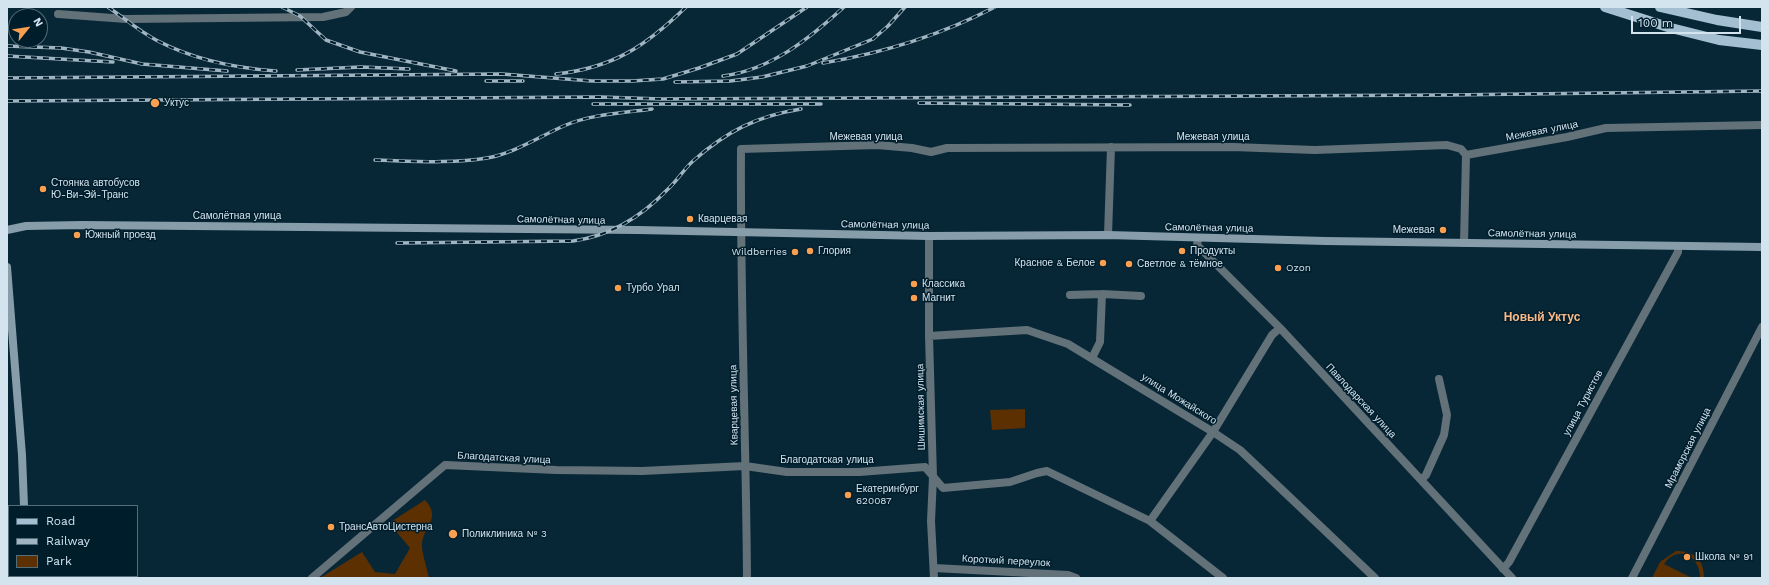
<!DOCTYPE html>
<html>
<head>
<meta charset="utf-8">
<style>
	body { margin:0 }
	#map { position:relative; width:1769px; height:585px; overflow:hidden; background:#072736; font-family:"Work Sans",sans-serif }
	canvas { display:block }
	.frame { position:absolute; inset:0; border:8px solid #d3e4ef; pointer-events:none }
	.legend { position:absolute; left:8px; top:505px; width:130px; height:72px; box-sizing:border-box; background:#001d2c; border:1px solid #546d7a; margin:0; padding:5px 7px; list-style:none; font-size:12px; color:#d3e4ef }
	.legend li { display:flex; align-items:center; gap:8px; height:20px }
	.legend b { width:20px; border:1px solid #546d7a }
	.north { position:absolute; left:8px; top:8px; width:40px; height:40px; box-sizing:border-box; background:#001d2c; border:1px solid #546d7a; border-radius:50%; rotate:60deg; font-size:11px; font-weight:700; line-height:16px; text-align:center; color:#d3e4ef }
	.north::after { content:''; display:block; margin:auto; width:14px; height:18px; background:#fa9f4f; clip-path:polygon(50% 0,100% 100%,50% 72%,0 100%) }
	.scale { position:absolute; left:1631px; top:16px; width:110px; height:18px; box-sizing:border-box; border:2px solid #d3e4ef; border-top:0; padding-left:5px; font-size:12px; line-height:14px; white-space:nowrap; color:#d3e4ef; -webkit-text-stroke:3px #001d2c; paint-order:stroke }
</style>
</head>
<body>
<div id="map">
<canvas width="1769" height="585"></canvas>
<div class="frame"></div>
<ul class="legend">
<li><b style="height:5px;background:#a3bfd1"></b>Road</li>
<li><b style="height:5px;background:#a0b5c1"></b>Railway</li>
<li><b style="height:11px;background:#5c3001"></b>Park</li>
</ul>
<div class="north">N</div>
<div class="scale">100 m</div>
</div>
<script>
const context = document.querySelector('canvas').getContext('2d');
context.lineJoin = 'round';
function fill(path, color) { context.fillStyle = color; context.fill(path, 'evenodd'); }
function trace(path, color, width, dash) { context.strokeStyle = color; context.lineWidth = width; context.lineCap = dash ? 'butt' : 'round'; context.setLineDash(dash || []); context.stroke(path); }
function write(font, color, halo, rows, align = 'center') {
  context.font = font + ' "Work Sans",sans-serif'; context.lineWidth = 3; context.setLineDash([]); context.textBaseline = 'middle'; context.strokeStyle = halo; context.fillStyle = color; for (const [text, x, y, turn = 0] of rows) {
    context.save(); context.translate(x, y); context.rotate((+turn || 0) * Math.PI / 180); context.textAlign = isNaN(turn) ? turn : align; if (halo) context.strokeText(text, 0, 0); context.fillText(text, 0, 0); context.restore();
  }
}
const green = new Path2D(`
	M1025,409V428L992,430L990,410Z
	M425,500C443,519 421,528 422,547C423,557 427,568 429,578H320L362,552L375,572L395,574L410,548L389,523Z
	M1676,551C1694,551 1704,559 1704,578H1700C1700,556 1678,544 1664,564L1692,578H1652L1660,562Z`);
const street = new Path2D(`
	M58,14L126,19L323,17L346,12L351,7
	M1108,235L1111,147
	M929,236V336L933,477L931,521L934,578
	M1198,239L1197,245L1280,328L1512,578
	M1464,243L1466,155
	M1070,295L1102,294
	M929,336L1027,330L1068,344L1213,432L1240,450L1375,578
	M1092,358L1100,342L1102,294L1141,296
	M1421,480L1426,475L1444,435L1447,415L1439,379
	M1150,521L1213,432L1272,335L1280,328
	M934,568L1068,575L1076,578
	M1503,569L1509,562L1678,252V246
	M312,578L445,465L556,470L642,471L745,466L787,472H859L925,467L943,488L1010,482L1037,473L1047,471L1150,521L1223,578
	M747,578C746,435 740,292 741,149L877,145L912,148L931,152L947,148L1233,147L1315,150L1447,145L1461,149L1466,155L1567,137L1606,128L1762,125
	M1632,578L1762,327`);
const secondary = new Path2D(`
	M7,230L26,226L82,225L638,230L929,236L1108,235L1325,241L1762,247
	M7,267L22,455L24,506
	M26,576V578`);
const primary = new Path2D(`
	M1605,7L1671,28L1719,40L1762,45
	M1660,7L1717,20L1762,27`);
const rail = new Path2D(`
	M108,7C124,18 139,31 156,40C194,60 234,68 276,71
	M282,7L300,16L326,40L360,52L456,71
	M7,46L61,48L89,52L142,64L227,71
	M7,56L113,62
	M823,63C883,53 941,35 995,7
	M297,70L361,67L409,69
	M556,74C613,68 646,46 686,7
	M723,76C771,70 810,38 844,7
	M7,78L502,74L592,81H632L663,79L699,68L737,54L807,7
	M486,81H523
	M675,82L730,81L762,77L807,66L873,39L888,26L905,7
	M7,101L601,97L661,99L1449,95L1762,91
	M919,103L1130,105
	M593,104H821
	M375,160C412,161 451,164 487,158C515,153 540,136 566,125C592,114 624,113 652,109
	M397,243L573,241C610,236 641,217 667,190C677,181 684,169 693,161C727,131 757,116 801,109`);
const markers = [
	[155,103,5,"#fa9f4f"],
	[43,189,4,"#fa9f4f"],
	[690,219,4,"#fa9f4f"],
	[1443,230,4,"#fa9f4f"],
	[77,235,4,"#fa9f4f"],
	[810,251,4,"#fa9f4f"],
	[1182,251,4,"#fa9f4f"],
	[795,252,4,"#fa9f4f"],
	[1103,263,4,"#fa9f4f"],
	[1129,264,4,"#fa9f4f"],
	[1278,268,4,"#fa9f4f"],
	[914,284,4,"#fa9f4f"],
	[618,288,4,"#fa9f4f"],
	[914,298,4,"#fa9f4f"],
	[848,495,4,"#fa9f4f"],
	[331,527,4,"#fa9f4f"],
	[453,534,5,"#fa9f4f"],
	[1687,557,4,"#fa9f4f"]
];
const poiNames = [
	["Уктус",164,103],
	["Стоянка автобусов",51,183],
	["Ю-Ви-Эй-Транс",51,195],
	["Кварцевая",698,219],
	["Межевая",1435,230,"right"],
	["Южный проезд",85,235],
	["Глория",818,251],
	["Продукты",1190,251],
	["Wildberries",787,252,"right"],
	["Красное & Белое",1095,263,"right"],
	["Светлое & тёмное",1137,264],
	["Ozon",1286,268],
	["Классика",922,284],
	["Турбо Урал",626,288],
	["Магнит",922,298],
	["Екатеринбург",856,489],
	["620087",856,501],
	["ТрансАвтоЦистерна",339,527],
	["Поликлиника № 3",462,534],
	["Школа № 91",1695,557]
];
const streetNames = [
	["Межевая улица",1542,131,-11],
	["Межевая улица",866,137],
	["Межевая улица",1213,137],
	["Самолётная улица",237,216],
	["Самолётная улица",561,220,1],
	["Самолётная улица",885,225,1],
	["Самолётная улица",1209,228,1],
	["Самолётная улица",1532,234,1],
	["улица Можайского",1179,399,32],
	["Павлодарская улица",1361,401,47],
	["улица Туристов",1583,403,-62],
	["Кварцевая улица",734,405,-91],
	["Шишимская улица",921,407,-91],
	["Мраморская улица",1688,448,-63],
	["Благодатская улица",504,458,3],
	["Благодатская улица",827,460],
	["Короткий переулок",1006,561,3]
];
const quarterNames = [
	["Новый Уктус",1542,317]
];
fill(green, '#5c3001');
trace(street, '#637179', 8);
trace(secondary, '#879daa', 8);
trace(primary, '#a3bfd1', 10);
trace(rail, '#a0b5c1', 3.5);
trace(rail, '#001d2c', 2, [6]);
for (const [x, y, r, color] of markers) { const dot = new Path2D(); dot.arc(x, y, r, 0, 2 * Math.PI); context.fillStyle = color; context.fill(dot); trace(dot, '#001d2c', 1.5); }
write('10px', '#d3e4ef', '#001d2c', poiNames, 'left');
write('10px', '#d3e4ef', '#001d2c', streetNames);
write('bold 12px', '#fab986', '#001d2c', quarterNames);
</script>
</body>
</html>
